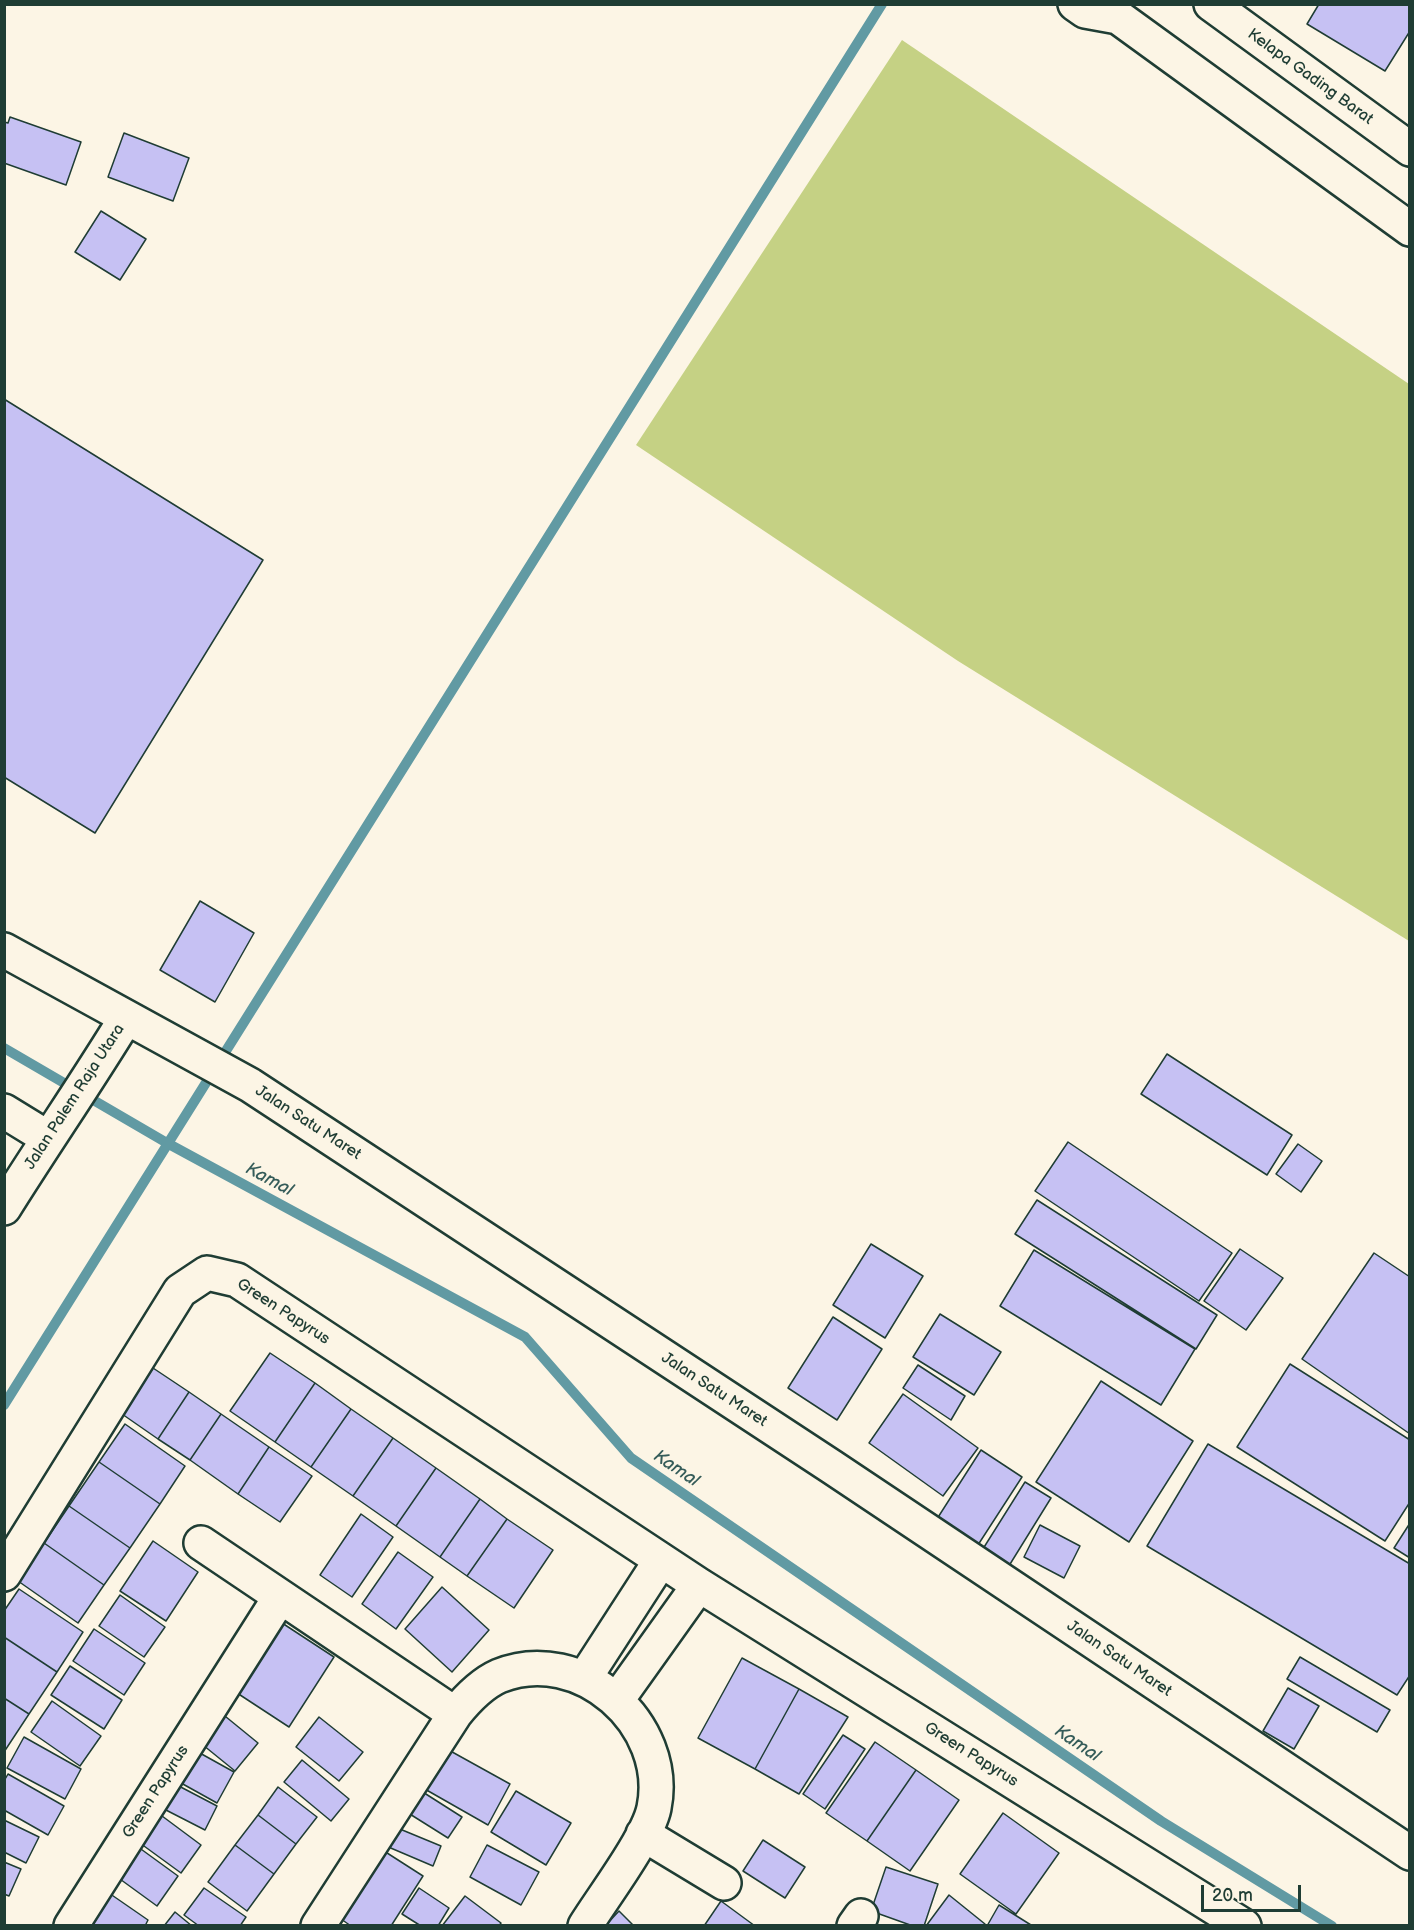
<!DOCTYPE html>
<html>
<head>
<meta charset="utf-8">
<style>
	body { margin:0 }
	#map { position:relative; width:1414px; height:1930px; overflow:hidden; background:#fcf5e5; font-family:"Balsamiq Sans",sans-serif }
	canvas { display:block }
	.frame { position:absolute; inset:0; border:6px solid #1f3d34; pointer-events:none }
	.scale { position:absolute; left:1201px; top:1885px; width:100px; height:27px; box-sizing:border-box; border:3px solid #1f3d34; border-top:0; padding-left:8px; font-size:18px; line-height:21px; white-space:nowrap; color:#1f3d34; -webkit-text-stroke:4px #fcf5e5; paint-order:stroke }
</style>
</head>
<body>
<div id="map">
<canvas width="1414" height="1930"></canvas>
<div class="frame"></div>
<div class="scale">20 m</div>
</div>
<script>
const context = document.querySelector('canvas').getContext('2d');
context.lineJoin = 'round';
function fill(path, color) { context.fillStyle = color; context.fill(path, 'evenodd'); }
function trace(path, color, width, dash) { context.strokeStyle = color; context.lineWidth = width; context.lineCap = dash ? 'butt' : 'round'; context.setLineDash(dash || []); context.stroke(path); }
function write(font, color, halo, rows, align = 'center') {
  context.font = font + ' "Balsamiq Sans",sans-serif'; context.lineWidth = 6; context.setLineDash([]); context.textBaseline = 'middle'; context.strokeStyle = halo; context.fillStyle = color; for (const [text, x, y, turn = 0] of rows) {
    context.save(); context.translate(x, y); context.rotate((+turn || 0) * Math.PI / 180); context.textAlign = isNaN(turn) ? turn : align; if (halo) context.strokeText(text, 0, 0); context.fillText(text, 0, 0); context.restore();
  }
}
const green = new Path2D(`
	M902,40L1409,384V941L958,661L636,445Z`);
const stream = new Path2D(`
	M4,1048L167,1143L525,1337L631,1458L1161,1821L1332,1926
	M4,1405L882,4`);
const building = new Path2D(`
	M1319,4H1410V31L1385,71L1307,24Z
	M10,117L81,142L66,185L4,163V122L8,123Z
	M124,133L189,158L173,201L108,177Z
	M101,211L146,239L120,280L75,252Z
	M4,399L263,560L95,833L4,777Z
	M200,901L254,933L215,1002L160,970Z
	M1167,1054L1292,1135L1267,1175L1141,1094Z
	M1068,1142L1232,1253L1199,1301L1035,1191Z
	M1298,1144L1322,1161L1301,1192L1276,1174Z
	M1037,1200L1217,1315L1196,1349L1015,1234Z
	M871,1244L923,1276L885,1338L833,1305Z
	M1240,1249L1283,1278L1246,1330L1204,1301Z
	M1034,1250L1195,1349L1161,1405L1000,1306Z
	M1374,1253L1410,1277V1434L1302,1359Z
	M940,1314L1001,1352L974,1395L913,1357Z
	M833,1317L882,1349L837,1420L788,1388Z
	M270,1353L315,1383L275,1442L230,1411Z
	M1290,1364L1410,1440V1502L1385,1541L1237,1447Z
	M918,1365L965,1396L951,1420L903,1388Z
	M153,1368L189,1392L158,1439L122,1414Z
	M1101,1381L1193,1441L1129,1542L1036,1482Z
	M315,1383L351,1409L311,1467L275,1442Z
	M189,1392L221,1414L190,1460L158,1439Z
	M903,1394L978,1448L943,1496L869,1443Z
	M351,1409L393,1438L353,1496L311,1467Z
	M221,1414L269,1447L238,1494L190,1460Z
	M125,1424L185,1466L160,1504L99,1462Z
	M393,1438L436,1468L396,1526L353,1496Z
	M1208,1444L1410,1564V1675L1397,1695L1147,1546Z
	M269,1447L312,1476L280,1522L238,1494Z
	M981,1450L1022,1477L976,1548L935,1522Z
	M99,1462L160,1504L130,1548L69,1506Z
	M436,1468L480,1499L440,1557L396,1526Z
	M1025,1482L1051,1498L1007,1569L981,1552Z
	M480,1499L507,1519L467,1576L440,1557Z
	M69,1506L130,1548L104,1585L44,1543Z
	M361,1514L393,1537L352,1597L320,1575Z
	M507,1519L553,1550L514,1608L467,1576Z
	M1410,1523V1558L1394,1548Z
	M1040,1525L1080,1546L1064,1578L1024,1557Z
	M153,1541L198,1572L166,1621L120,1591Z
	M44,1543L104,1585L78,1623L18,1581Z
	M398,1552L433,1577L396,1629L362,1604Z
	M442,1587L489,1630L452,1672L405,1629Z
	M19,1589L83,1632L57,1672L4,1637V1611Z
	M120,1595L165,1627L144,1657L99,1626Z
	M279,1621L334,1657L289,1727L234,1691Z
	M94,1629L145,1663L124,1695L73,1661Z
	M4,1637L57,1672L29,1714L4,1698Z
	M1300,1657L1390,1710L1377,1732L1287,1679Z
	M742,1658L799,1689L755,1769L698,1738Z
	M70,1666L122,1700L104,1729L51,1695Z
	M1288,1688L1319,1706L1294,1749L1263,1731Z
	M799,1689L848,1717L799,1794L755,1769Z
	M4,1698L29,1714L4,1752Z
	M52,1701L101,1736L80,1766L31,1732Z
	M220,1712L258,1743L235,1771L198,1741Z
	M319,1717L363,1752L339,1781L296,1747Z
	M843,1735L865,1749L825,1809L803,1794Z
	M24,1737L81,1769L65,1799L7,1768Z
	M875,1742L916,1770L867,1841L826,1813Z
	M445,1748L510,1784L488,1825L423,1788Z
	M198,1752L234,1772L217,1803L181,1783Z
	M302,1760L349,1799L331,1821L284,1782Z
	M916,1770L959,1800L910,1871L867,1841Z
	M8,1774L64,1806L48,1835L4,1810V1781Z
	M175,1784L217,1806L205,1830L162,1808Z
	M278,1787L317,1817L296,1844L258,1815Z
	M418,1789L462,1817L448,1838L405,1811Z
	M516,1791L571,1823L546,1865L491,1832Z
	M154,1810L201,1845L181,1873L133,1838Z
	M1003,1813L1059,1853L1016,1914L960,1874Z
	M258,1815L296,1844L274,1874L235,1845Z
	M4,1820L39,1837L26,1863L4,1852Z
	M395,1827L441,1846L433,1866L386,1846Z
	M763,1840L805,1867L785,1898L743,1871Z
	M134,1844L178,1876L157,1906L113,1874Z
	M235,1845L274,1874L247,1911L208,1882Z
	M487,1845L539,1872L521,1905L470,1877Z
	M384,1851L423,1876L391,1926H351L341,1919Z
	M4,1862L21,1869L9,1896L4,1894Z
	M886,1867L938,1884L924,1926H913L871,1911Z
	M204,1888L246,1917L240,1926H199L184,1915Z
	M419,1888L449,1908L438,1926H421L402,1914Z
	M106,1891L148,1920L145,1926H83Z
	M949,1895L985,1924L984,1926H926Z
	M465,1896L501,1923L499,1926H442Z
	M721,1901L755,1926H704Z
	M999,1905L1031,1925V1926H987Z
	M619,1911L634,1926H605Z
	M175,1912L192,1926H164Z`);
const minor = new Path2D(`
	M1075,4L1085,11L1118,17
	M1108,4L1118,17L1410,229
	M1211,4L1410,149
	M4,950L250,1085L832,1467L1410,1853
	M4,1111L48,1138
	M4,1208C44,1144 87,1082 126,1018
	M201,1543L455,1714
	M4,1574L180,1291L207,1273L237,1280L699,1585L1244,1926
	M584,1679L661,1560
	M617,1700L699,1585
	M643,1834L724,1883
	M71,1926L280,1597
	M318,1926L455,1714C467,1699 481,1684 499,1676C580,1643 671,1724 654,1808C648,1838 603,1897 585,1926
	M854,1926L861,1916`);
const streetNames = [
	["Kelapa Gading Barat",1310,77,36],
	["Jalan Palem Raja Utara",75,1097,-57],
	["Jalan Satu Maret",308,1123,33],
	["Green Papyrus",283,1312,33],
	["Jalan Satu Maret",714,1390,33],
	["Jalan Satu Maret",1119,1659,34],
	["Green Papyrus",971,1755,32],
	["Green Papyrus",156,1792,-57]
];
const waterNames = [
	["Kamal",269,1180,28],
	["Kamal",676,1469,34],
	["Kamal",1077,1744,34]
];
fill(green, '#c5d184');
trace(stream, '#619aa3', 10);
fill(building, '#c6c1f3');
trace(building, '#1f3d34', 1.5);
trace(minor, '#1f3d34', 38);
trace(minor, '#fcf5e5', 33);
write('16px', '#1f3d34', '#fcf5e5', streetNames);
write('italic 18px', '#355c59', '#fcf5e5', waterNames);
</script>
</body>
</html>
